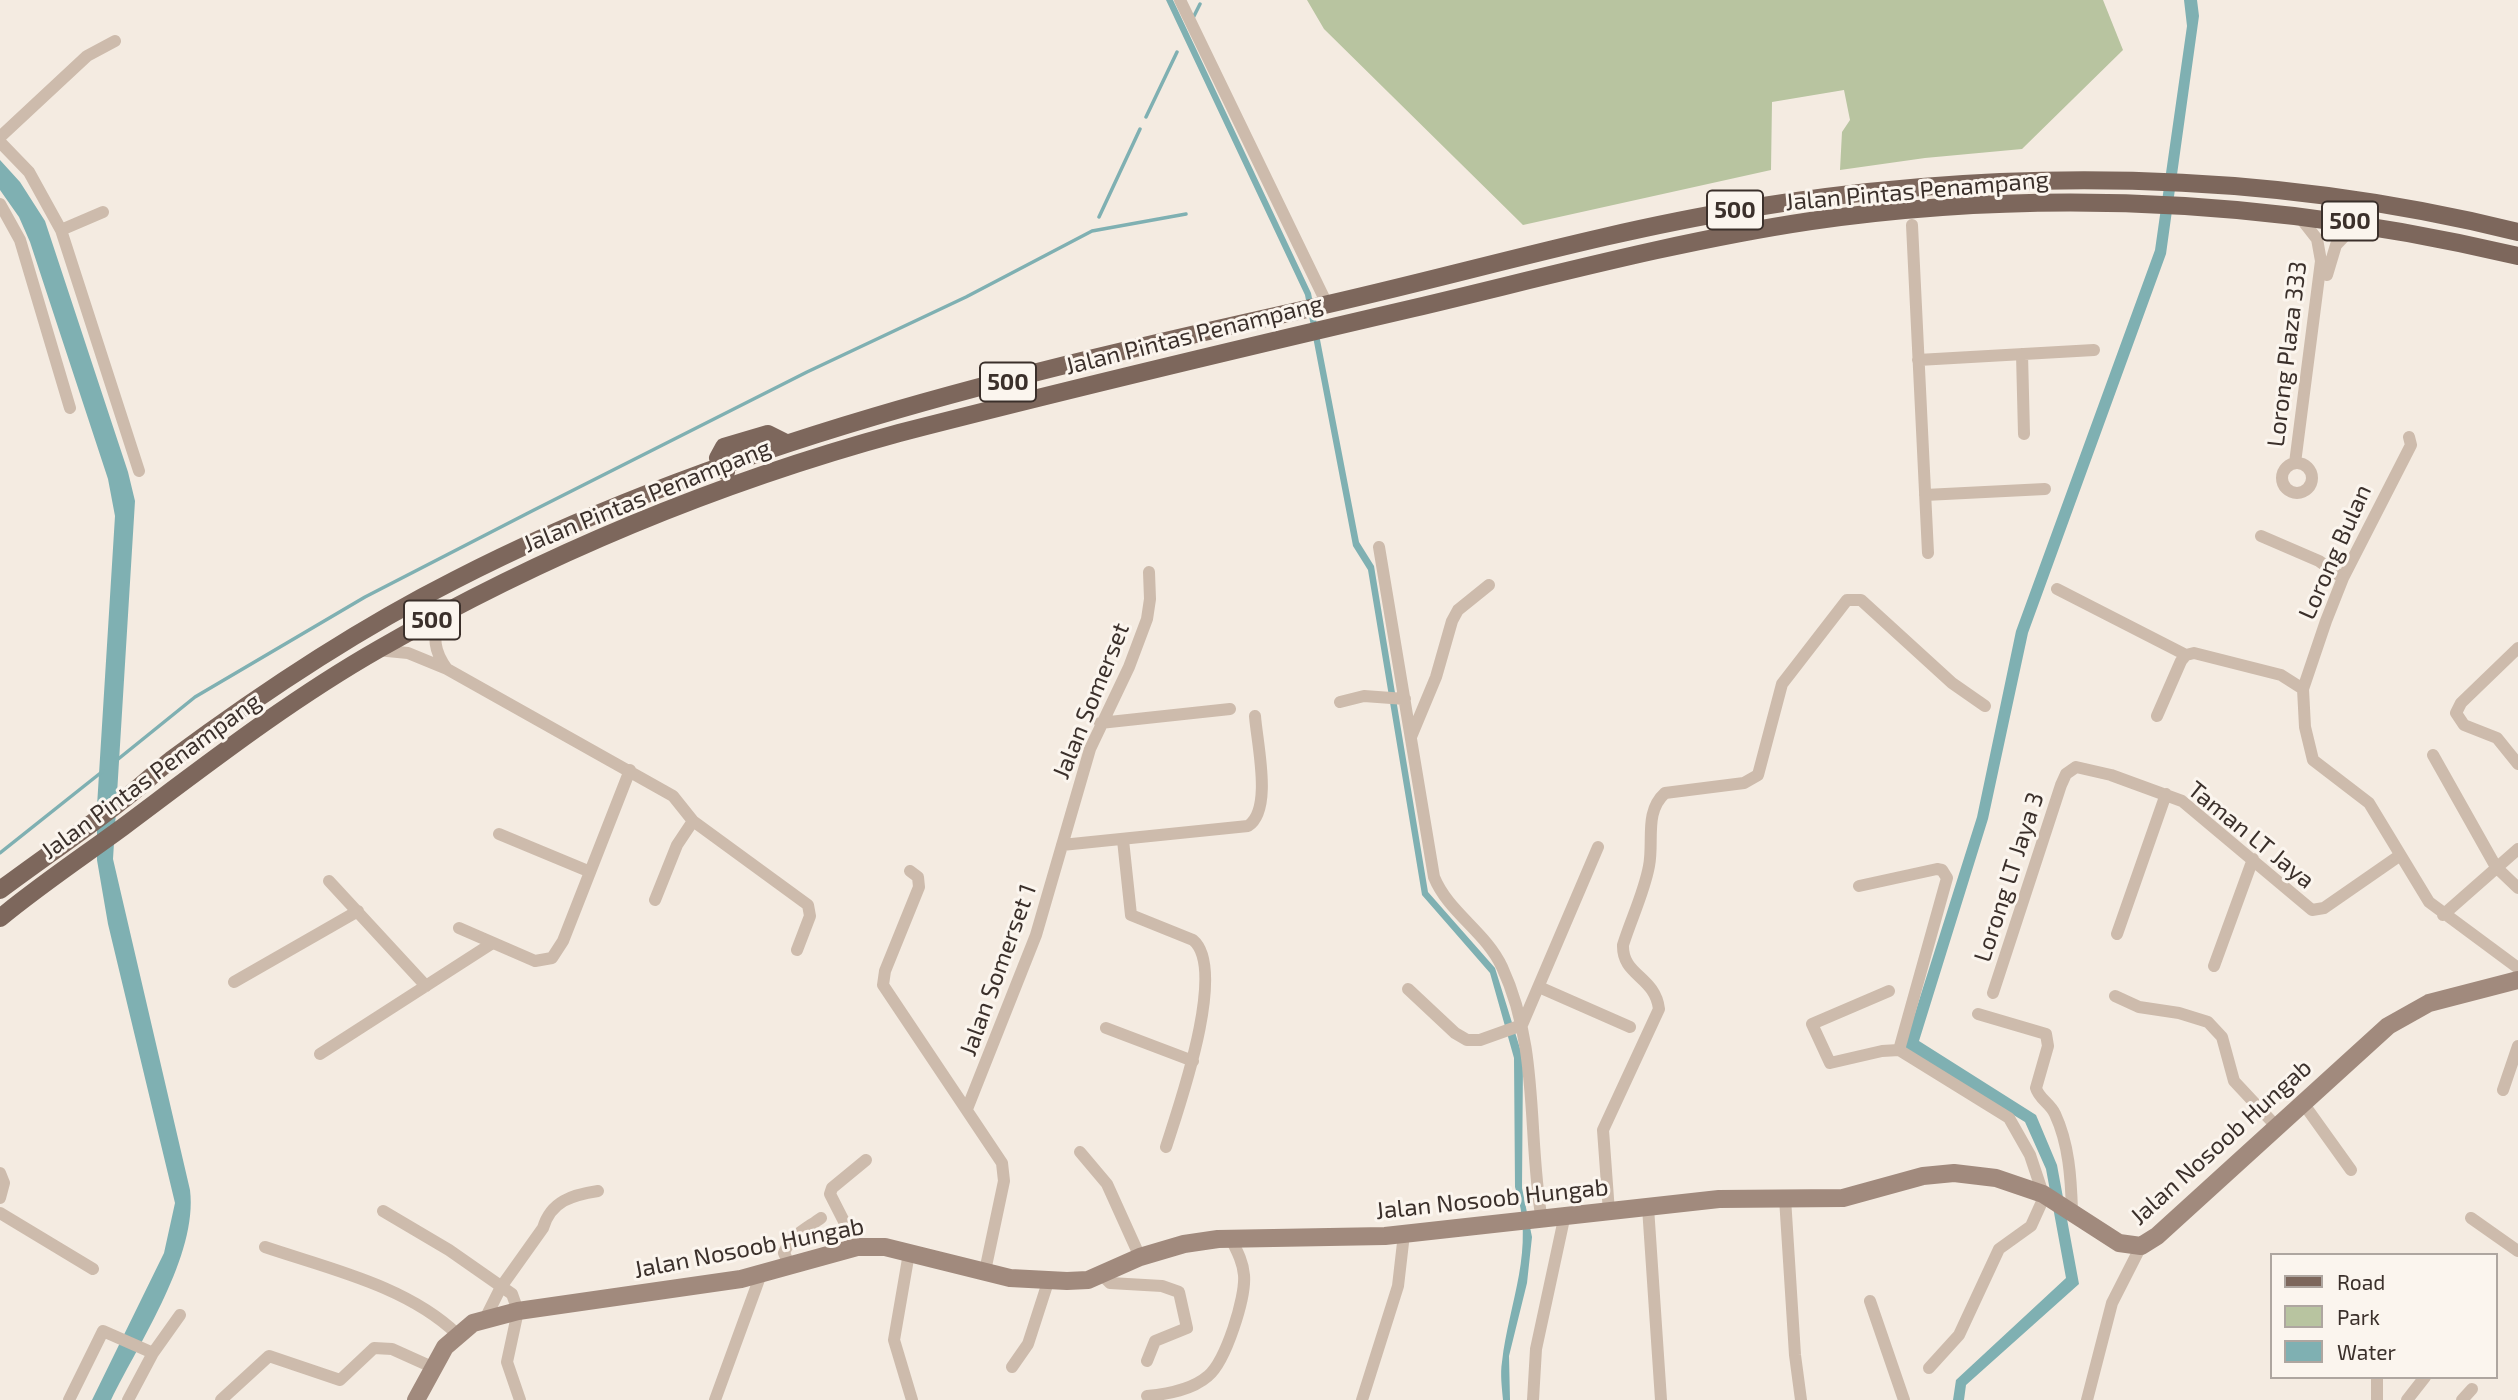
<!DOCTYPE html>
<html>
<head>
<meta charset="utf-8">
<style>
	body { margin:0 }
	#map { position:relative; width:2518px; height:1400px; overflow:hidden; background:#f4ebe1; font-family:"Exo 2",sans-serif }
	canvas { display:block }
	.legend { position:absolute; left:2270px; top:1253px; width:228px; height:126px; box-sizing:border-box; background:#fbf5ee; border:2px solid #aea6a0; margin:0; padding:9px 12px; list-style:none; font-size:21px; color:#3b302b }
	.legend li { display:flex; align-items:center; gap:14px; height:35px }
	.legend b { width:35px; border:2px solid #aea6a0 }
</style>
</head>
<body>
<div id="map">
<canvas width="2518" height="1400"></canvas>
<ul class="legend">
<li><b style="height:9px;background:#7d675c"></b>Road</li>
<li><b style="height:19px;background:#b8c4a0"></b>Park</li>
<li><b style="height:19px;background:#7fb0b2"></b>Water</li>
</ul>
</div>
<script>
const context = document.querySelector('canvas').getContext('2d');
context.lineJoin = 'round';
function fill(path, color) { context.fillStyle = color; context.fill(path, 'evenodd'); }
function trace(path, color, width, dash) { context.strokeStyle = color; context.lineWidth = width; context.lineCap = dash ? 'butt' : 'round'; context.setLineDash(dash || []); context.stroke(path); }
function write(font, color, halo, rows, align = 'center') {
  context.font = font + ' "Exo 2",sans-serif'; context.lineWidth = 6; context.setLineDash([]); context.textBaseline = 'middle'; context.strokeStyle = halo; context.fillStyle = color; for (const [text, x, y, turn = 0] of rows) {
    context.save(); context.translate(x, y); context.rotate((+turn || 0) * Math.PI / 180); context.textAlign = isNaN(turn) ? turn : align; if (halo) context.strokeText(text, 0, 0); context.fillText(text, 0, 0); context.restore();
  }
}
const green = new Path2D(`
	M1307,0H2103L2123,50L2022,149L1925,158L1840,170L1842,132L1850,120L1844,90L1772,102L1771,170L1523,225L1324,29Z`);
const water = new Path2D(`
	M1166,0H1173L1311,293L1359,542L1374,566L1428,892L1495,968L1523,1058L1522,1188L1532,1237L1527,1283L1509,1356L1510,1400H1503C1502,1388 1500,1374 1502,1362C1509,1302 1536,1248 1515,1187L1514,1058L1490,973L1422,895L1368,570L1353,546L1305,295Z
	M2184,0H2197L2199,16L2166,254L2028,633L1988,819L1919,1041L2036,1115L2057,1165L2079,1284L1966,1385L1964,1400H1953L1956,1380L2066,1278L2046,1169L2025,1122L1904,1048L1977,817L2016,631L2155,250L2187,26Z
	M0,160L20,182L45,221L128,472L135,501L113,859L190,1190C198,1255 140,1341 111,1400H92L164,1253L175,1203L108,924L97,860V806L115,516L108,479L30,242L19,217L0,190Z`);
const stream = new Path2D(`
	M1193,18L1200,4
	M1146,117L1177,52
	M1099,217L1140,129
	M117,760L195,697L365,597L532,511L807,372L966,297L1092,231L1186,214
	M0,853L103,771`);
const minor = new Path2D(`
	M1180,0L1327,304
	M0,137L87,56L115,41
	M0,142L29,172L61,230L139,471
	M0,204L20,240L70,408
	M1912,225L1928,553
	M61,230L103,212
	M2327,275L2336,245L2357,223
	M2022,354L2024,434
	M1918,360L2094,350
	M2409,437L2411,445L2343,578L2326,621L2303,689L2305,727L2313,760L2369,803L2429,902L2518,968
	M2295,463L2321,261L2317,239L2299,216
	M2282 478a15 15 0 1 1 30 0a15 15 0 1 1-30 0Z
	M1925,495L2045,489
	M2261,536L2319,561L2343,578
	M1379,547L1434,877C1448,912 1486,932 1502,967C1540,1049 1527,1134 1542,1221
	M2057,589L2186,655
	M438,616C434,639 433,650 447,669
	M2518,648L2461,703L2456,713L2464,725L2497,738L2518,764
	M377,650L408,653L447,669L673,796L693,821L808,905L810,916L797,950
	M1340,702L1364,696L1405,699
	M2157,716L2181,661L2186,655L2194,653L2281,675L2303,689
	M1100,723L1230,709
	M1411,737L1436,677L1452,621L1458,610L1489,585
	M2433,755L2496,867L2518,888
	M499,834L588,871
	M1123,840L1131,915L1193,940C1228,969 1178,1109 1166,1147
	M1062,845L1248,826C1273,810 1257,744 1255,716
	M910,871L918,877L919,887L885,971L883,985L1002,1163L1004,1181L985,1271
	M329,881L426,986
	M1859,886L1937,869L1942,870L1947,878L1899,1050
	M655,900L677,845L693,821
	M2443,915L2518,849
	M459,928L535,961L552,958L563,941L630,770
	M2117,934L2166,794
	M2214,966L2253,859
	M234,982L358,911
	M1539,987L1630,1027
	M1408,989L1455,1033L1467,1040H1480L1522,1025L1598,847
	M1889,991L1812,1024L1830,1063L1882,1051L1899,1050L2009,1118L2030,1155L2043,1194
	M1993,993L2061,785L2066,774L2076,767L2111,775L2182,801L2312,910L2324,908L2399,856
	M2115,996L2139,1007L2179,1013L2208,1022L2222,1037L2234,1081L2276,1126
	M1978,1014L2046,1034L2048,1046L2036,1088C2039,1099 2050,1103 2055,1114C2069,1144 2071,1178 2072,1211
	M1106,1028L1193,1061
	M320,1054L491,944
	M2503,1090L2518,1046
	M2303,1103L2351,1170
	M967,1109L1036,935L1090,749L1129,667L1147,619L1150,599L1149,572
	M1080,1152L1107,1184L1140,1257
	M0,1173L4,1183L0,1198
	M1785,1198L1795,1355L1801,1400
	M1648,1207L1661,1400
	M383,1211L449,1250L512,1294L518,1311L507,1362L520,1400
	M1609,1212L1603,1130L1659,1009C1655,976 1622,976 1623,945C1631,919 1644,893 1649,866C1654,841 1644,812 1665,793L1744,783L1758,775L1782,684L1847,600H1861L1952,683L1985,706
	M0,1213L93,1269
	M2471,1218L2518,1251
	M265,1247C330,1269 407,1286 457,1334
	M857,1247L830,1194L832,1188L866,1160
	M909,1253L894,1340L912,1400
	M790,1266L784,1253C791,1235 806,1229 821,1218
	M1101,1274L1110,1283L1162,1286L1179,1292L1187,1328L1155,1341L1147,1361
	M1870,1301L1904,1400
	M485,1319L501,1287L543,1228C551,1201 572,1195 598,1191
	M1012,1367L1028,1344L1048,1282
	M1929,1368L1959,1335L1999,1249L2031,1226L2045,1195
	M2377,1377V1400
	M1147,1396C1168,1394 1192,1390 1208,1376C1226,1361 1246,1297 1244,1275C1243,1262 1237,1251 1231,1239
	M69,1400L103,1331L153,1353
	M128,1400L153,1353L180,1315
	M221,1400L269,1356L340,1380L374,1348L392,1349L432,1367
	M715,1400L761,1274
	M1362,1400L1398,1286L1404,1234
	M1533,1400L1536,1349L1564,1219
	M2087,1400L2112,1303L2141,1246
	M2407,1400L2425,1377
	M2462,1400L2472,1389`);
const secondary = new Path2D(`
	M416,1400L445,1347L473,1323L518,1311L741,1279L857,1247H885L1010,1278L1067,1281L1088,1280L1140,1257L1184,1244L1218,1239L1385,1236L1719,1199L1843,1198L1923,1176L1954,1173L1996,1178L2043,1194L2119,1243L2141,1246L2157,1236L2388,1026L2429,1003L2518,980`);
const primary = new Path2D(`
	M726,472L718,458L724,447L768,434L786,443
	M0,890C39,861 80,833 119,803C137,790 153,774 171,760C260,694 356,630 455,580C723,442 1019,373 1311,308C1455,276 1598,233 1744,209C2001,166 2265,169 2518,232
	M0,918C40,885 82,857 123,827C206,765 288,701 379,649C543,555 716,483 899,433C1070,389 1242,348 1414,308C1545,277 1677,241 1811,221C2047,187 2286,201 2518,256`);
const shields = [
	[1735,210,56],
	[2350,221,56],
	[1008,382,56],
	[432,620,56]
];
const shieldNames = [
	["500",1735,210],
	["500",2350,221],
	["500",1008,382],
	["500",432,620]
];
const streetNames = [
	["Jalan Pintas Penampang",1917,191,-5],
	["Jalan Pintas Penampang",1194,335,-14],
	["Lorong Plaza 333",2287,354,-83],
	["Jalan Pintas Penampang",647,496,-22],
	["Lorong Bulan",2335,552,-66],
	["Jalan Somerset",1091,701,-68],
	["Jalan Pintas Penampang",151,776,-36],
	["Taman LT Jaya",2251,835,39],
	["Lorong LT Jaya 3",2009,877,-72],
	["Jalan Somerset 1",998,970,-70],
	["Jalan Nosoob Hungab",2221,1142,-42],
	["Jalan Nosoob Hungab",1492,1199,-6],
	["Jalan Nosoob Hungab",749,1248,-11]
];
fill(green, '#b8c4a0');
fill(water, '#7fb0b2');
trace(stream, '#7fb0b2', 3.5);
trace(minor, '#cdbbac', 12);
trace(secondary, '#a18a7d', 18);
trace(primary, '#7d675c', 18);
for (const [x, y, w] of shields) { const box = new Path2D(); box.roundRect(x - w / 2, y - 19.5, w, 39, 5); context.fillStyle = '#fbf5ee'; context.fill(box); trace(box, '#3b302b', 2); }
write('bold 23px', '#3b302b', null, shieldNames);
write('24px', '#3b302b', '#fbf5ee', streetNames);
</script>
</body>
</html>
